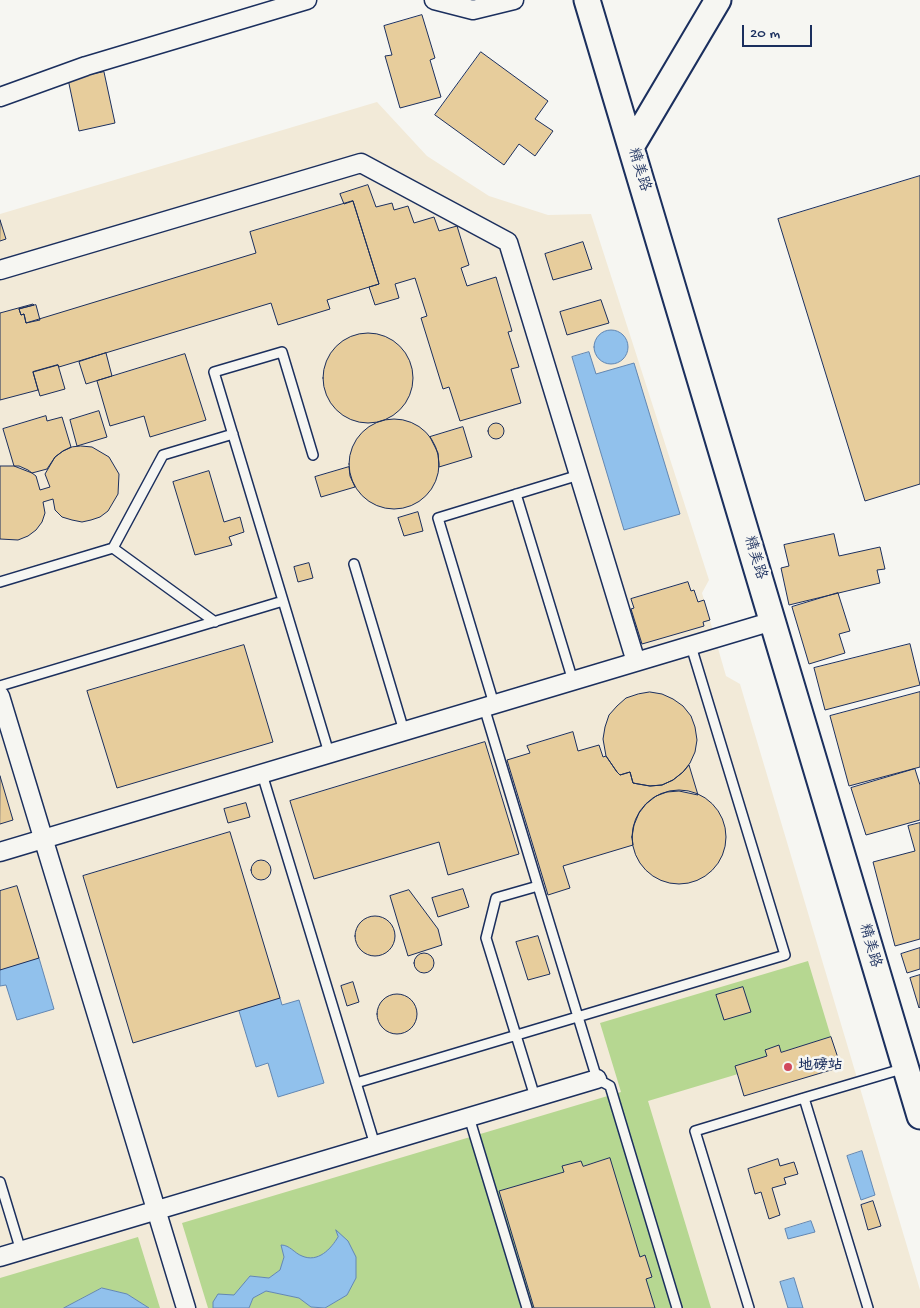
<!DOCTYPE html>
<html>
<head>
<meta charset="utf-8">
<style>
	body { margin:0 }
	#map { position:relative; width:920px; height:1308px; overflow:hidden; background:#f6f6f2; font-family:"Gochi Hand",sans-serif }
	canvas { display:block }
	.scale { position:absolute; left:742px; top:25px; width:70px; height:22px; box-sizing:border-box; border:2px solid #1b2f5e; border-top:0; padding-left:6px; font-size:15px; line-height:18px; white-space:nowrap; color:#1b2f5e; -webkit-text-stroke:4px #f6f6f2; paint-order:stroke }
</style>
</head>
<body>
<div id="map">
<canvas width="920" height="1308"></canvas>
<div class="scale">20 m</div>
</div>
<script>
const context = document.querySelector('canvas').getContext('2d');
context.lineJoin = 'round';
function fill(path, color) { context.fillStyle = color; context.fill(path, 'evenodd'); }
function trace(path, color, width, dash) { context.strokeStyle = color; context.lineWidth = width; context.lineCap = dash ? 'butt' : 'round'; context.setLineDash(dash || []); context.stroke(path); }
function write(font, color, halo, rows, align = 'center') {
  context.font = font + ' "Gochi Hand","LXGW WenKai TC",sans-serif'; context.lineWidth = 5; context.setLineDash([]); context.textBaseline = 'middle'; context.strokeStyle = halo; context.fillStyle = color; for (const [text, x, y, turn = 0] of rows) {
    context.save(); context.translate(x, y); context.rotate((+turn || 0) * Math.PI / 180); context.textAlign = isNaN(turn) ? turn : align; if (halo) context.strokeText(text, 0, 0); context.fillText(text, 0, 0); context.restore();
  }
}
const built = new Path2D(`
	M377,102L427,156L489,196L548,215L591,214L709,580L702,593L726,676L740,684L920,1290V1308H0V214Z`);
const green = new Path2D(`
	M808,961L831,1037L781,1052L778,1046L765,1050L767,1056L735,1066L738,1074L648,1101L711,1308H655L646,1279L652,1277L645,1256L640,1257L609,1158L583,1166L580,1161L563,1166L564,1172L499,1191L534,1308H249L253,1298L266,1291L299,1298L311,1307L325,1308L347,1295L356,1278L337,1232L338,1237C331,1249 318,1263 302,1257C294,1253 290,1245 281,1245L284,1257L280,1270L269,1278L250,1276L234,1296L213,1302V1308H208L182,1223L621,1092L600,1023Z
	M138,1237L160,1308H149L127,1294L102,1288L64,1308H0V1278Z`);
const water = new Path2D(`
	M594 347a17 17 0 1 1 34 0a17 17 0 1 1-34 0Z
	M589,352L596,374L634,363L680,514L624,530L572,357Z
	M39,958L54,1009L17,1020L6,985L0,986V970Z
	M280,998L282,1005L299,1000L324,1083L278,1097L268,1063L256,1067L239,1011Z
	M862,1151L875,1195L861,1200L847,1156Z
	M811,1221L815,1232L788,1239L785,1229Z
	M336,1230L348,1241L356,1257V1278L347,1295L325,1308L311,1307L299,1298L266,1291L253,1298L249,1308H213V1302L218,1294L234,1295L250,1276L269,1278L280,1270L284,1257L281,1245C290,1245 294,1253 302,1256C318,1263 331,1249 338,1237Z
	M794,1278L803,1308H788L780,1282Z
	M102,1288L127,1294L149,1308H64Z`);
const building = new Path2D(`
	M422,15L435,58L430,60L441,97L400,108L385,56L392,55L384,26Z
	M481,52L548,101L535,119L553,131L535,156L519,144L504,165L435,115Z
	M104,72L115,123L79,131L68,79Z
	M920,176V484L865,501L778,219Z
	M368,185L376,207L392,203L394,210L408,206L414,223L434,217L439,231L457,226L469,265L461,268L467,286L496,277L512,331L508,332L519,367L511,369L521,403L460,421L449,387L443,389L421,318L427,316L415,278L395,284L399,298L375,305L369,287L379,284L353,201L344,204L340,194Z
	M353,201L379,284L327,300L330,309L278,325L271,303L59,367L58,365L33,372L38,390L0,400V313L33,304L34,305L19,309L21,315L24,314L26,323L256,253L250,232Z
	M0,220L6,239L0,241Z
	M583,242L592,269L553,280L545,254Z
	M601,300L609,323L567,335L560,312Z
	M36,305L40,320L26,323L24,314L21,315L19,309Z
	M323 378a45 45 0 1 1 90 0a45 45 0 1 1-90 0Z
	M106,353L112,376L86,384L79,362Z
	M185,354L206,420L150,437L144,416L110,426L97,381Z
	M58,365L65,389L40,396L33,372Z
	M99,411L107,437L77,446L70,420Z
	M46,416L47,421L62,417L71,447L63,451L55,457L47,469L32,473L14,466L3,429Z
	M349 464a45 45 0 1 1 90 0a45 45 0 1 1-90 0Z
	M488 431a8 8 0 1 1 16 0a8 8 0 1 1-16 0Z
	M463,427L472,457L439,467L438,453L430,437Z
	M81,446L92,447L109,457L119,474L118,494L108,511L100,517L91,520L82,522L72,520L62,517L55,510L53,499L43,502L45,513L42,522L36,530L28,536L18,540L0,539V466H19L28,470L36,476L40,490L50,487L45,474L55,457L63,451L72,447Z
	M349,467L350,476L355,487L321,497L315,477Z
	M209,471L224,522L240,517L244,532L229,537L232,545L195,555L173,482Z
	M418,512L423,531L404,536L398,518Z
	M834,534L839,556L880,547L885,569L877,570L880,583L789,605L781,568L789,566L784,545Z
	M309,563L313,578L298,582L294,567Z
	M688,582L691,591L694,590L698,602L704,600L710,620L703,622L704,626L642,644L631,609L634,608L631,599Z
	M838,593L850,631L839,634L845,653L809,664L792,607Z
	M910,644L920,685L825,710L814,668Z
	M244,645L273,742L117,788L87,691Z
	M650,692L662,694L673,699L683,706L691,716L695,727L697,740L695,752L690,763L683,772L673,780L662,785L650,786L633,783L630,772L620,775L617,772L606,756L603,739L605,727L609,715L617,706L626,698L638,694Z
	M920,692V767L849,786L830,716Z
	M573,732L578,751L599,745L603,757L606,756L617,772L620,775L630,772L633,783L638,784L650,786L662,785L673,780L683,772L689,765L698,795L679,791L667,792L656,796L646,804L639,813L634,825L632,837L633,845L563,866L570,888L548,895L507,760L530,753L527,746Z
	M485,742L519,854L448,875L439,842L314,879L290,801Z
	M915,769L920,785V820L866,835L851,788Z
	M0,776L13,820L0,824Z
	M632 837a47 47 0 1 1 94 0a47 47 0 1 1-94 0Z
	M246,803L250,817L228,823L224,809Z
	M920,823V939L895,946L873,862L915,851L908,826Z
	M230,832L280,998L133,1043L83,876Z
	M251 870a10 10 0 1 1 20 0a10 10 0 1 1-20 0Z
	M17,886L39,958L0,970V891Z
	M463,889L469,907L438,917L432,898Z
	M409,890L438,929L442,945L408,956L390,896Z
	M355 936a20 20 0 1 1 40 0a20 20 0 1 1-40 0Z
	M538,936L550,974L528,980L516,942Z
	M920,948V969L907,973L901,954Z
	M414 963a10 10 0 1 1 20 0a10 10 0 1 1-20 0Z
	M920,975V1007L919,1008L910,978Z
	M353,982L359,1002L347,1006L341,986Z
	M743,987L751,1012L724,1020L716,995Z
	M377 1014a20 20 0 1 1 40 0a20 20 0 1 1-40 0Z
	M831,1037L841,1067L744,1096L735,1066L767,1056L765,1050L779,1045L781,1052Z
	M610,1158L640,1257L645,1255L652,1277L646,1279L655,1308H534L499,1191L564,1172L562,1166L581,1161L583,1166Z
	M778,1159L780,1166L794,1162L798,1174L784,1178L786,1184L772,1188L780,1215L769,1219L761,1192L755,1194L748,1169Z
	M873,1201L881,1226L868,1230L861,1205Z`);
const lane = new Path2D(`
	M313,455L282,352L214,372L329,753
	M516,494L573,681
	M113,548L215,622
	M354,564L404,731
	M0,582L113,548L163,455L233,434
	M0,686L283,601
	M494,704L438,518L579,475
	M484,707L538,886
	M262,774L375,1145
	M356,1083L785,955L691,646
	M535,1097L486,938L496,898L538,886L597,1079L610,1086L677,1308
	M469,1117L527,1308
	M0,1182L21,1251
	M749,1308L695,1131L804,1098
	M868,1308L804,1098L905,1068`);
const street = new Path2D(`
	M434,0L473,10L514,0
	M0,97L86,66L307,0
	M0,270L361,163L508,242L636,662
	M0,696L186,1308
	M0,852L773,621
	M0,1257L597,1079`);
const secondary = new Path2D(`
	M587,0L920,1116
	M631,147L718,0`);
const markers = [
	[788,1067,5,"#d1495b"]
];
const streetNames = [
	["精美路",638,170,73],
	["精美路",754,558,73],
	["精美路",869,946,74]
];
const poiNames = [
	["地磅站",798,1067]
];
fill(built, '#f2ead8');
fill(green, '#b6d791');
fill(water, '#91c1ec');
trace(water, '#6287b3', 1);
fill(building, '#e7cd9c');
trace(building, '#1b2f5e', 1);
trace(lane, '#1b2f5e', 12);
trace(street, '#1b2f5e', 21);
trace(secondary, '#1b2f5e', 29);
trace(lane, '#f6f6f2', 9);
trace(street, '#f6f6f2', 18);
trace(secondary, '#f6f6f2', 25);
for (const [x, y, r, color] of markers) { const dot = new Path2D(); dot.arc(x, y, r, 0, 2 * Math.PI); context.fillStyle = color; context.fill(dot); trace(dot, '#f6f6f2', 2); }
write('15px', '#1b2f5e', '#f6f6f2', streetNames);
write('bold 15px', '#1b2f5e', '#f6f6f2', poiNames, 'left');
</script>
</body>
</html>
